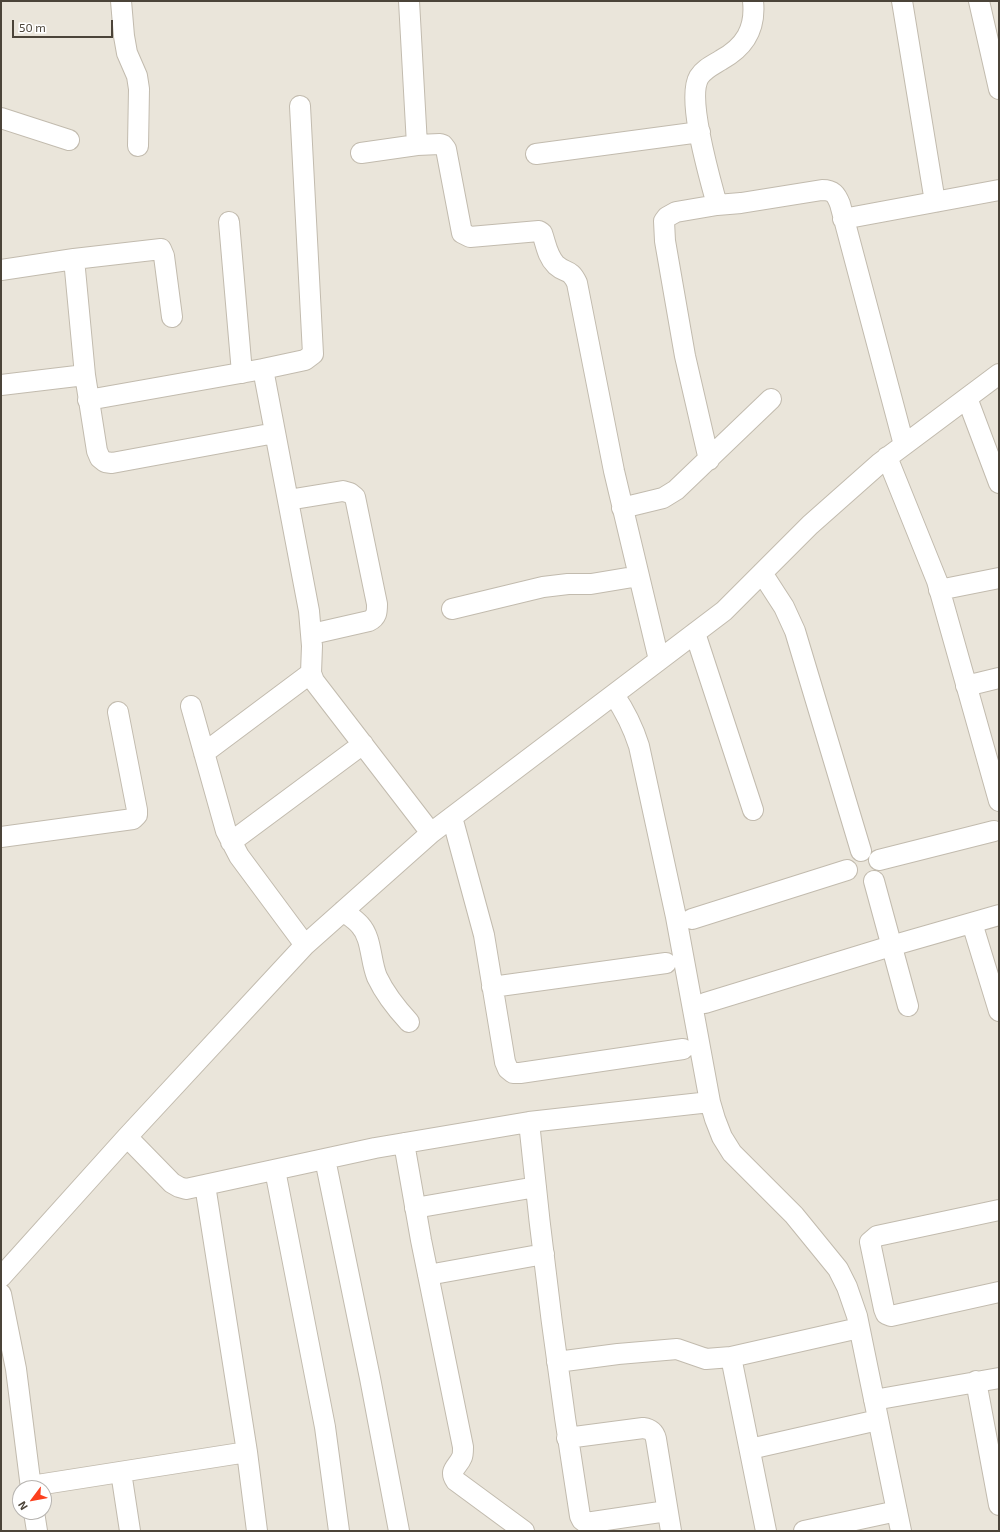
<!DOCTYPE html>
<html>
<head>
<meta charset="utf-8">
<style>
	body { margin:0 }
	#map { position:relative; width:1000px; height:1532px; overflow:hidden; background:#f6f3ec; font-family:"Exo 2",sans-serif }
	canvas { display:block }
	.frame { position:absolute; inset:0; border:2px solid #4b4439; pointer-events:none }
	.north { position:absolute; left:12px; top:1480px; width:40px; height:40px; box-sizing:border-box; background:#fff; border:1px solid #b7b4b0; border-radius:50%; rotate:238deg; font-size:11px; font-weight:700; line-height:16px; text-align:center; color:#4b4439 }
	.north::after { content:''; display:block; margin:auto; width:14px; height:18px; background:#fc3f1d; clip-path:polygon(50% 0,100% 100%,50% 72%,0 100%) }
	.scale { position:absolute; left:12px; top:20px; width:101px; height:18px; box-sizing:border-box; border:2px solid #4b4439; border-top:0; padding-left:5px; font-size:12px; line-height:14px; white-space:nowrap; color:#4b4439; -webkit-text-stroke:3px #fff; paint-order:stroke }
</style>
</head>
<body>
<div id="map">
<canvas width="1000" height="1532"></canvas>
<div class="frame"></div>
<div class="north">N</div>
<div class="scale">50 m</div>
</div>
<script>
const context = document.querySelector('canvas').getContext('2d');
context.lineJoin = 'round';
function fill(path, color) { context.fillStyle = color; context.fill(path, 'evenodd'); }
function trace(path, color, width, dash) { context.strokeStyle = color; context.lineWidth = width; context.lineCap = dash ? 'butt' : 'round'; context.setLineDash(dash || []); context.stroke(path); }
const residential = new Path2D(`
	M1,1H999V1531H1ZM20,1488H44V1512H20Z`);
const minor = new Path2D(`
	M121,1L124,36L127,53L137,76L139,89L138,146
	M409,1L417,145L440,144L443,145L446,149L462,233L470,237L539,231L542,233C546,244 547,256 556,265C566,274 570,268 577,283L614,471L659,660
	M902,1L935,202
	M979,1L999,89
	M300,106L313,354L305,360L263,369L309,611L312,646L311,673L314,681L431,833
	M1,118L69,140
	M361,153L417,145
	M536,154L700,132
	M717,205C710,178 686,99 699,77C704,69 713,65 721,60C745,47 756,29 753,1
	M843,219L999,190
	M229,222L242,373
	M74,259L161,249L164,256L172,317
	M1,270L74,259L85,375L97,451L100,458L105,462L112,463L275,433
	M1,385L85,375
	M967,398L999,483
	M88,400L263,369
	M887,457L937,581L999,801
	M709,460L685,356L665,241L664,221L667,217L676,212L717,205L741,203L822,190C833,190 836,194 840,204L904,445
	M288,500L343,491L350,493L355,497L377,604C377,612 377,617 369,621L312,634
	M622,508L663,498L676,490L771,399
	M762,573L784,607L795,631L861,851
	M939,590L999,578
	M452,609L543,587L568,584H591L639,576
	M695,633L753,810
	M966,686L999,678
	M614,695C625,711 633,727 639,746L676,917L710,1102L715,1119L722,1137L732,1153L794,1215L838,1269L847,1287L857,1316L901,1531
	M191,706L226,831L239,856L305,945
	M204,753L311,673
	M452,817L484,935L505,1062L508,1069L513,1073H520L683,1049
	M1,837L133,819L137,815V810L118,712
	M231,842L363,744
	M879,860L994,831
	M874,881L908,1006
	M343,911C348,915 355,919 360,925C372,938 370,960 377,977C385,994 397,1009 409,1022
	M692,919L847,870
	M972,923L999,1011
	M492,987L666,963
	M705,1003L891,946L999,915
	M529,1122C542,1253 559,1385 580,1516L582,1520L586,1523L667,1511
	M127,1137L172,1183L179,1187L186,1189L375,1148L529,1122L710,1102
	M404,1143L421,1240L463,1447C463,1450 463,1455 462,1457C458,1467 448,1470 456,1481L524,1531
	M325,1159L370,1378L399,1531
	M275,1170L325,1427L339,1531
	M205,1185L247,1452L257,1531
	M415,1208L536,1187
	M999,1210L877,1236L870,1242L884,1309L886,1314L891,1316L999,1292
	M428,1275L544,1254
	M1,1277L127,1137L305,945L431,833L724,611L810,525L880,463L999,374
	M1,1294L16,1369L31,1488
	M731,1357L766,1531
	M557,1362L618,1354L677,1349L706,1359L731,1357L859,1328
	M976,1381L999,1505
	M874,1400L999,1378
	M567,1438L643,1428C650,1429 654,1431 656,1439L671,1531
	M750,1449L878,1420
	M121,1472L130,1531
	M31,1486L247,1452
	M34,1512L37,1531
	M804,1531L897,1511`);
fill(residential, '#eae5da');
trace(minor, '#c2bbae', 22);
trace(minor, '#fff', 20);
</script>
</body>
</html>
